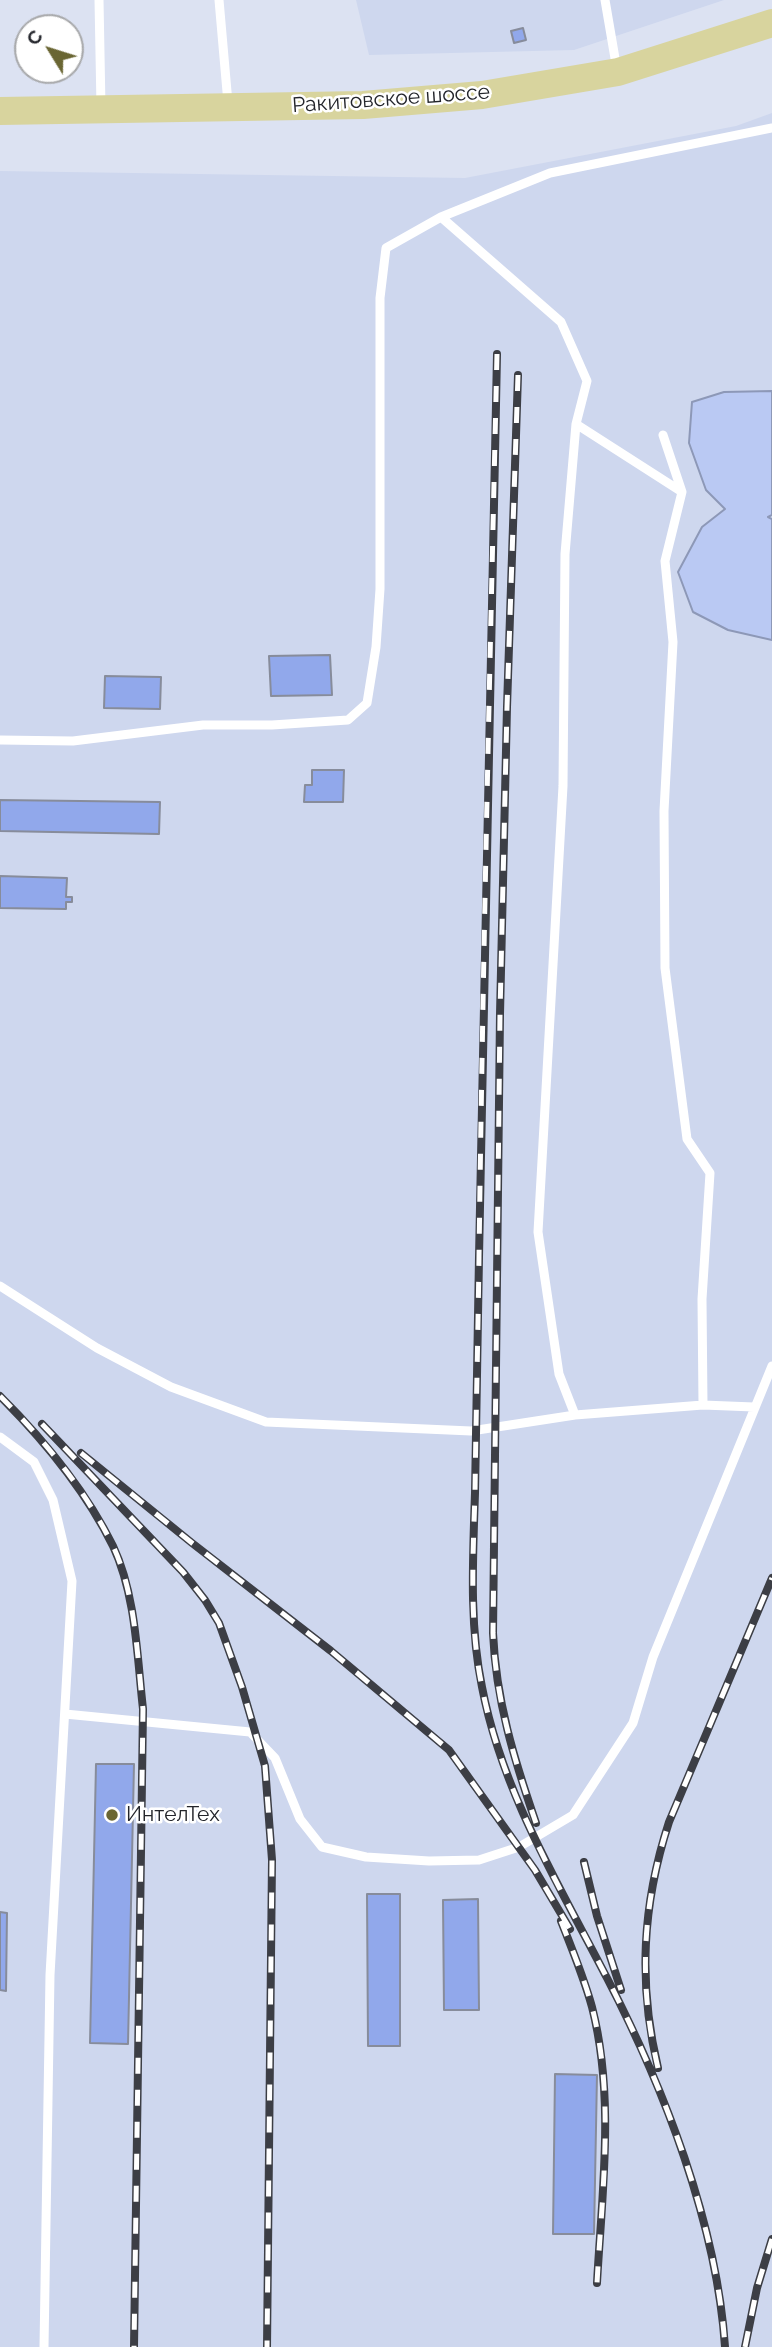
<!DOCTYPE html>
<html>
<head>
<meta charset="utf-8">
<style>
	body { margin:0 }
	#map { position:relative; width:772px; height:2347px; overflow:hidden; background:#dce2f2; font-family:Raleway,sans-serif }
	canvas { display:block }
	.north { position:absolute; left:14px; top:14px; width:70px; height:70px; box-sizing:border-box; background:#fff; border:2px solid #a7a8aa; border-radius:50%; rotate:308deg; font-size:19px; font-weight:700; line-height:28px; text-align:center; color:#23252b }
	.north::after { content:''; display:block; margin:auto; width:24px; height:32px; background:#6a6633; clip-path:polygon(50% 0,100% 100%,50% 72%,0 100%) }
</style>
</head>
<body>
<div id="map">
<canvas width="772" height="2347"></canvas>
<div class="north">С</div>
</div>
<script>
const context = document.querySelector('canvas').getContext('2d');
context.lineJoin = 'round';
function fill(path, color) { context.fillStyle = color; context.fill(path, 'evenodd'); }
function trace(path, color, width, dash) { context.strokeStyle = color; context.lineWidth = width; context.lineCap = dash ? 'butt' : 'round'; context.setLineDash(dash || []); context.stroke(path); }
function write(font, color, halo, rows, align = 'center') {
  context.font = font + ' Raleway,sans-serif'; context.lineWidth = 5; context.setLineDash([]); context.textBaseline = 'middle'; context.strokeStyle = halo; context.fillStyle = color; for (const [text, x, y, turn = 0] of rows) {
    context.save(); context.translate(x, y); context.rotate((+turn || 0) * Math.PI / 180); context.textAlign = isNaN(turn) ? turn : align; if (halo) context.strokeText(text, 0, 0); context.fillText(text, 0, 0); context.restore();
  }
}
const built = new Path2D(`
	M356,0H724L574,50L369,55Z
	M772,113V2347H0V171L465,178L736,126Z`);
const water = new Path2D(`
	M772,391V515L768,517L772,519V640L728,630L693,612L678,572L702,527L725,509L706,490L689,443L692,402L724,392Z`);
const building = new Path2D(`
	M523,28L526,40L514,43L511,31Z
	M330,655L332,695L271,696L269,656Z
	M105,676L161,677L160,709L104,708Z
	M312,770H344L343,802H304L305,785H312Z
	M0,800L160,802L159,834L0,831Z
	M0,876L67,878L66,897H72V902H66V909L0,908Z
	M96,1764H134L128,2044L90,2043Z
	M367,1894H400V2046H368Z
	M478,1899L479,2010H444L443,1900Z
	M0,1912L7,1913L6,1991L0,1990Z
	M555,2074L597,2075L594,2234H553Z`);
const lane = new Path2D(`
	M99,0L101,107
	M219,0L228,103
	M605,0L617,70
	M441,217L561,322L587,381L576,424L565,554L563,786L538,1232L559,1374L575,1415
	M576,424L682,492
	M663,435L682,492L665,561L673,642L664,811L665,968L687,1139L710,1173L702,1299L703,1405
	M0,740L73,741L203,725H272L348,720L367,703L376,647L380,589V298L386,248L441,217L550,173L772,128
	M0,1286L97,1348L171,1387L266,1422L471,1431L575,1415L703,1405L754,1407
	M0,1437L34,1462L53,1500L72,1581L50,1975L44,2347
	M65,1714L250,1732L275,1758L300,1819L322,1847L366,1857L429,1861L479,1860L519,1847L573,1815L633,1723L653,1657L772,1366`);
const primary = new Path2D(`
	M0,111L363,105L482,95L618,72L772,23`);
const rail = new Path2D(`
	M497,354C490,655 483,956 479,1257C478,1336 476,1414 475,1493C473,1557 469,1624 482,1687C502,1792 559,1885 607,1978C664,2088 717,2224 725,2347
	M518,375L507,707L500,1014L493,1633C496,1701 514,1759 536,1823
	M0,1396C44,1440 85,1489 113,1546C136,1595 137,1656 143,1709L134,2347
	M42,1424L183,1572L205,1600L219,1623L242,1687L265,1766L272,1860L267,2347
	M81,1453L192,1543L331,1651L449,1750L535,1870L570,1929
	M584,1862L597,1916L621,1990
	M561,1921C572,1949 584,1978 592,2007C615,2097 602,2192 597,2283
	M658,2068C638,1984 642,1905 669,1822L772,1578
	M745,2347L757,2288L772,2239`);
const markers = [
	[112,1815,7,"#6a6633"]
];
const streetNames = [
	["Ракитовское шоссе",391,99,-4]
];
const poiNames = [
	["ИнтелТех",126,1815]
];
fill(built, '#ced7ee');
fill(water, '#bac9f3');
trace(water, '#8d98b7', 2);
fill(building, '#91a8eb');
trace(building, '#878c9b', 2);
trace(lane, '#fff', 9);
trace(primary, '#d8d49e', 28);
trace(rail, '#3c3e45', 8);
trace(rail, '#fff', 5, [16]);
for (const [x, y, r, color] of markers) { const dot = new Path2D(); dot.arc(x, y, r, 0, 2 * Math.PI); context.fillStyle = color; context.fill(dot); trace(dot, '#fff', 2.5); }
write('21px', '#23252b', '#fff', streetNames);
write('21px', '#23252b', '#fff', poiNames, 'left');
</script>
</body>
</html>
